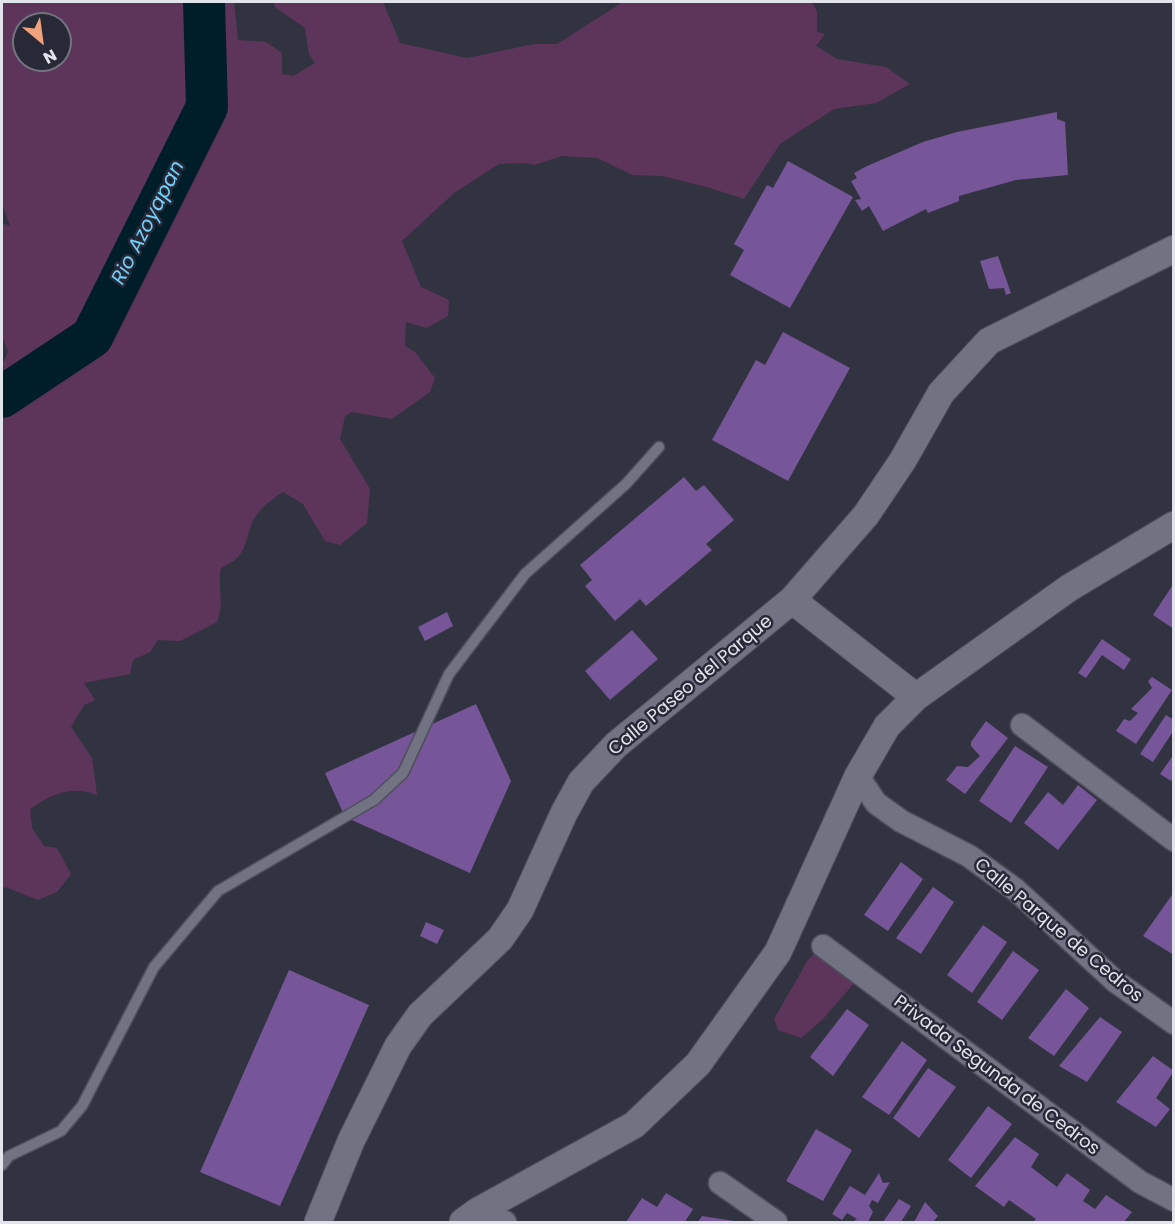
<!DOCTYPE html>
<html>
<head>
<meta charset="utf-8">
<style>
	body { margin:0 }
	#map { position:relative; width:1175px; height:1224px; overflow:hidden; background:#323341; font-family:Poppins,sans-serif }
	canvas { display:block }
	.frame { position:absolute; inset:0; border:3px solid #e2e4ec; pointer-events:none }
	.north { position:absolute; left:12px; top:12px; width:60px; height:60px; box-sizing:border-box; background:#282937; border:2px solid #72747f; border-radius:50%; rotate:151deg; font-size:16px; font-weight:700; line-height:24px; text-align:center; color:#e2e4ec }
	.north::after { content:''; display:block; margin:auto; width:21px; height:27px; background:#f1a17c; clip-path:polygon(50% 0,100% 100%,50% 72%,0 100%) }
</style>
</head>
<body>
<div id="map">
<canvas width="1175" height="1224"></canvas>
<div class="frame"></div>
<div class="north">N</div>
</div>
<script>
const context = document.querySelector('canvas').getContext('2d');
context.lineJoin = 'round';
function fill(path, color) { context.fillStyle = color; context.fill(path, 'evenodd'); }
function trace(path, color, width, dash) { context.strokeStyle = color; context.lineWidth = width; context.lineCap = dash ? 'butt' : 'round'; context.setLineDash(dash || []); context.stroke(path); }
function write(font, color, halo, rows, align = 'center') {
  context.font = font + ' Poppins,sans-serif'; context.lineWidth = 5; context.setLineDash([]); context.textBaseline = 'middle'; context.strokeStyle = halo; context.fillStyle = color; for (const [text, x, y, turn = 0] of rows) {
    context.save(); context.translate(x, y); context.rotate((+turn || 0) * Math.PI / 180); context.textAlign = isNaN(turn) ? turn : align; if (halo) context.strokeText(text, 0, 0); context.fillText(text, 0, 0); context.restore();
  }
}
const green = new Path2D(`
	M2,2H234L238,40L266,42L282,53V74L293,76L315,63L309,54L305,28L276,8L273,2H383L400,43L467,58L534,44H557L620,4V2H812L817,11V32L825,34L816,46L837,59L886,67L910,84L876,103L834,109L780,144L744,199L707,187L662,176L633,175L597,158L562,156L534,165L527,163L499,164L454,193L402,241L421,287L449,300L448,316L426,328L406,322L405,346L415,352L435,378L430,392L392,419L352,412L345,416L340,439L370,489L367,523L340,545L325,541L303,504L283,492C272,499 257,510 252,523C243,547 247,556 221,568C217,589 225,602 217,622L180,641L158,640L150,652L133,660L130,674L84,683L95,700L84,705L71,727L92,758L97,795C71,785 52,794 30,809L32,828L44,846L57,848L71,874L57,892L38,900L5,887L2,889V377L5,375L3,363L8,352L2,335V223L10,226L2,204ZM24,24H60V60H24Z
	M823,946L858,979L822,1020L801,1038L778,1030L774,1019L808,960Z`);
const river = new Path2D(`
	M2,397L92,337L207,107L204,2`);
const building = new Path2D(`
	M1057,112V119L1065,122L1068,175L1016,180L959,196V201L928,213L926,209L883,231L869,206L862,211L855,200L861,199L851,181L857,178L854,173L867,166L923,142L957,132Z
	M788,161L853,197L790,308L730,275L744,250L734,244L767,185L773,188Z
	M998,256L1011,293L1006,295L1004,288L989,289L980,261Z
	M783,332L850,368L788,481L712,440L756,360L765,365Z
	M684,477L696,491L704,485L734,520L706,544L712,550L646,606L640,599L615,621L585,586L592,580L580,565Z
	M1174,583V629L1153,615Z
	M447,612L453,626L425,641L418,627Z
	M632,630L658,659L610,700L585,671Z
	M1102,639L1131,659L1124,670L1102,655L1086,678L1078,673Z
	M1152,677L1172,690L1136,744L1116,731L1124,719L1130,721L1138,713L1131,709L1152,688L1148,681Z
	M476,704L511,781L470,873L345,817L325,773Z
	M1166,715L1174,720V730L1153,762L1140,754Z
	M986,721L1008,738L965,794L946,780L957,766L968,767L980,756L971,746V742Z
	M1015,746L1048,767L1011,823L979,801Z
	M1174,754V777L1171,781L1160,774Z
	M1078,785L1097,800L1058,850L1024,823L1048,792L1063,805Z
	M901,862L923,879L888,931L864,915Z
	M933,887L954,902L921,954L896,938Z
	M1174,892V955L1143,936Z
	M426,922L444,930L437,944L420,936Z
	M983,925L1007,942L972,993L947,975Z
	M1013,951L1039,970L1002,1020L977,1002Z
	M289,970L369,1005L280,1206L200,1172Z
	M1066,989L1089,1008L1054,1056L1028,1038Z
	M847,1009L869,1025L833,1076L810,1057Z
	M1100,1017L1122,1032L1087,1082L1059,1066Z
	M902,1041L927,1060L889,1115L862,1097Z
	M1153,1056L1174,1071L1156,1098L1170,1109L1156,1127L1116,1102Z
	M928,1068L956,1087L919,1138L893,1118Z
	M988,1106L1012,1124L971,1178L948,1160Z
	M816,1129L852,1150L823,1201L786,1181Z
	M1015,1137L1039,1154L1031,1167L1057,1187L1067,1173L1090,1190L1083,1201L1095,1209L1106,1195L1132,1212L1124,1222H1033L1036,1219L1009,1200L1004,1207L975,1186Z
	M879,1173L883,1183L890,1182L878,1203L872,1200L869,1206L873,1212L868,1222H853L857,1219L847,1213L842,1220L832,1214L850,1186L865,1195Z
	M666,1193L693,1209L685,1222H626L642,1198L657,1207Z
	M899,1199L911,1206L901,1222H883Z
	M925,1202L938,1216L933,1222H914Z
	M702,1216L734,1221V1222H698Z`);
const service = new Path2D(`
	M2,1165L9,1156L61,1131L82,1106L154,967L218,891L374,800L403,773L449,674L525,574L626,484L659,447`);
const minor = new Path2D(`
	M1022,725L1174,840
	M858,776L876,803L901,821L969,856L1016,890L1115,981L1174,1023
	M823,946L1140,1182L1174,1200
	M720,1183L776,1222
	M478,1211L505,1222`);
const tertiary = new Path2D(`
	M792,600L916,697
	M318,1222L351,1141L398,1046L420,1015L500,939L520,910L564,813L581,782L616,745L792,600L866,515L903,460L941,393L989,341L1174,249
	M463,1222L478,1211L634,1125L698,1064L778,952L858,776L887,726L916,697L1069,588L1174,525`);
const streetNames = [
	["Calle Paseo del Parque",691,686,-40],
	["Calle Parque de Cedros",1058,931,40],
	["Privada Segunda de Cedros",996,1076,37]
];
const waterNames = [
	["Rio Azoyapan",149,223,-63]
];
fill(green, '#5e355a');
trace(river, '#001d2a', 42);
fill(building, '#765598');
trace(service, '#4e4f5a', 13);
trace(minor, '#4e4f5a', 25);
trace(tertiary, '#4e4f5a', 29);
trace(service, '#717383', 10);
trace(minor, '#717383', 22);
trace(tertiary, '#717383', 27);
write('18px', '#e2e4ec', '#282937', streetNames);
write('italic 20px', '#70d1fe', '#282937', waterNames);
</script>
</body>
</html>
